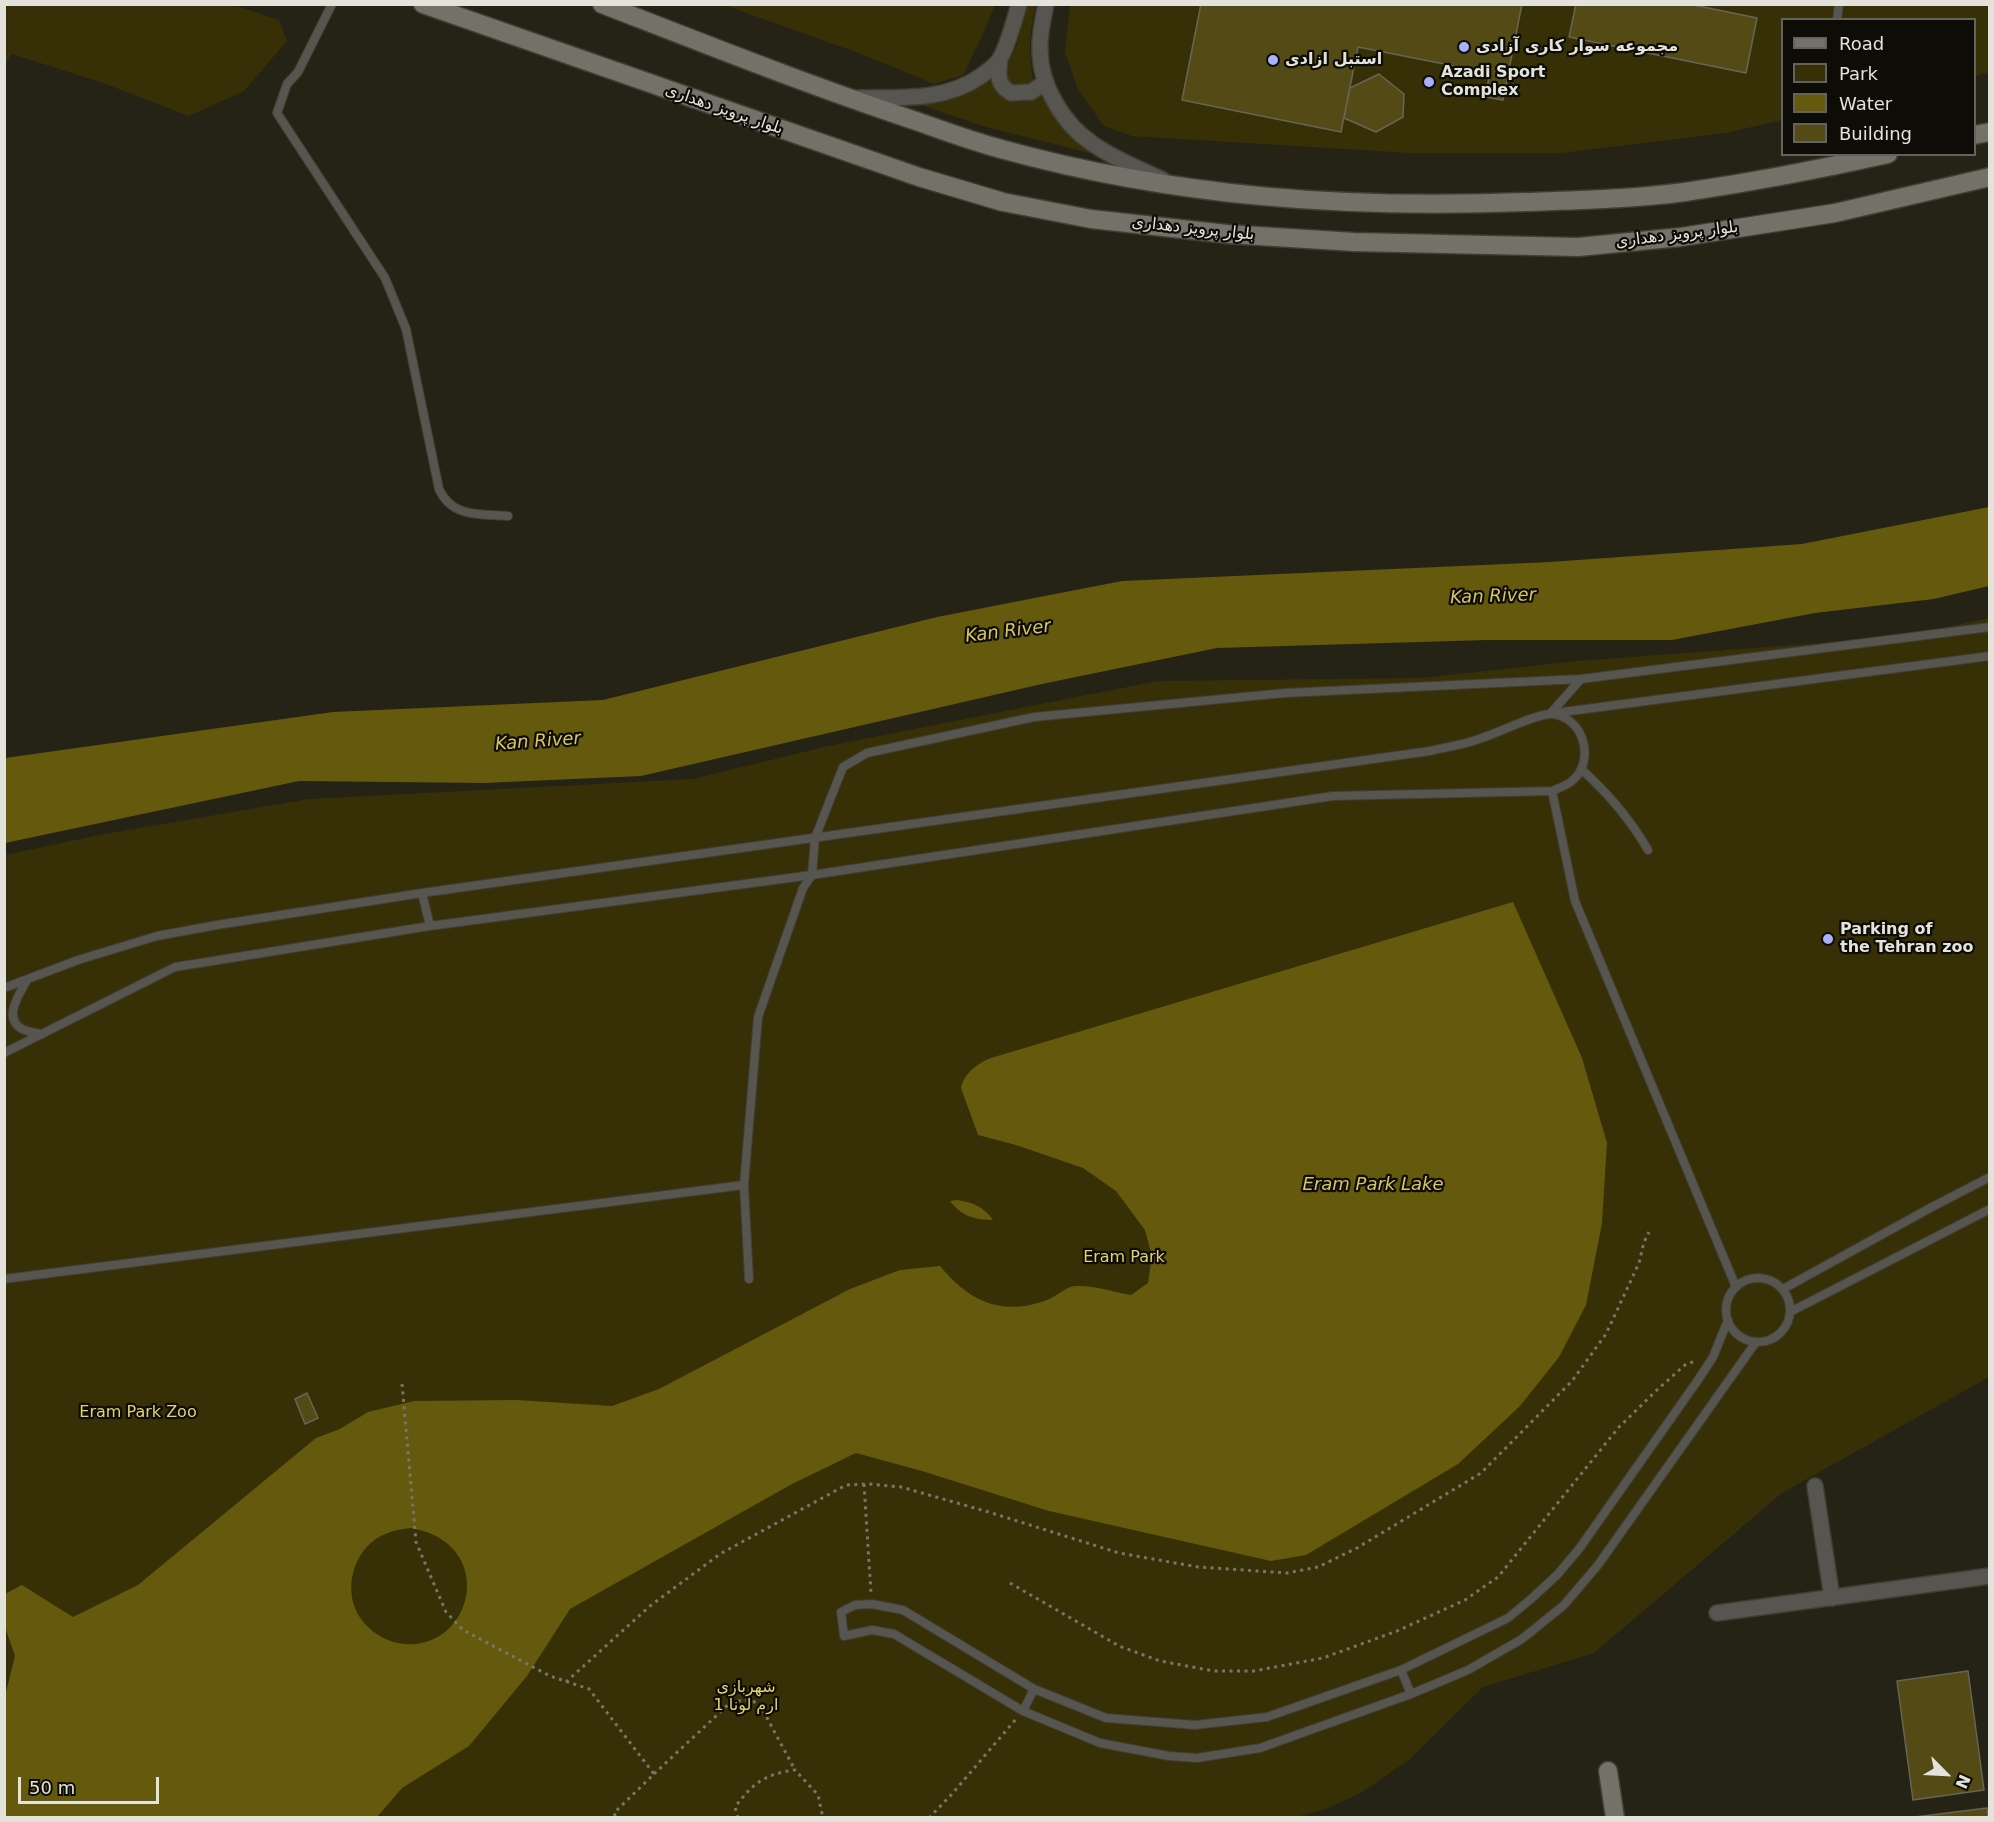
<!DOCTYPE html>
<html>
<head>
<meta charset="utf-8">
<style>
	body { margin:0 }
	#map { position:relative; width:1994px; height:1822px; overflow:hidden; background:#252316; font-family:"DejaVu Sans",sans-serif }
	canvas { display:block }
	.frame { position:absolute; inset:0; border:6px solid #e4e3db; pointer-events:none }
	.legend { position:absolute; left:1781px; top:18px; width:195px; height:138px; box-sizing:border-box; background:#0d0c07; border:2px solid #63625c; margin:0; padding:8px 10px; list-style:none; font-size:18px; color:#e4e3db }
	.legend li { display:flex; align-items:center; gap:12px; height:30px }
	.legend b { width:30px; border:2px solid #63625c }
	.north { position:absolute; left:1916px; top:1744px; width:60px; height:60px; -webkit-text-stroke:4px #0d0c07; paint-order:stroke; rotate:114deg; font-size:16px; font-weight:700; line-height:24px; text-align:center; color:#e4e3db }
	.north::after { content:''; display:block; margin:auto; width:21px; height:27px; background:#e4e3db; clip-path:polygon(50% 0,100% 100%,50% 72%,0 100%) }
	.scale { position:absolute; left:18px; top:1777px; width:141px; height:27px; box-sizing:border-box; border:3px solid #e4e3db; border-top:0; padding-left:8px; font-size:18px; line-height:21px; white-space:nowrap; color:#e4e3db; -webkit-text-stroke:4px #0d0c07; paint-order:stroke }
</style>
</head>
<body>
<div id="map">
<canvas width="1994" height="1822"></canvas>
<div class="frame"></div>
<ul class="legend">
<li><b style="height:8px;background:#737268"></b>Road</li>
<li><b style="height:16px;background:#373006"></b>Park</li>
<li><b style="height:16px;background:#65590d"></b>Water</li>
<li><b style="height:16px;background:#534a15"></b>Building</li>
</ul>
<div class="north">N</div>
<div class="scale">50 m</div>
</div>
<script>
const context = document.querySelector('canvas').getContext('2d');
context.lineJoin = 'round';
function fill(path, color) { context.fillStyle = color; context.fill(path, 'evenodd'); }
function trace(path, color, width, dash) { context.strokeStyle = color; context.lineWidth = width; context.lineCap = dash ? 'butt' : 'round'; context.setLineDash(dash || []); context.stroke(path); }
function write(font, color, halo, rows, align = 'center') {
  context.font = font + ' "DejaVu Sans",Cairo,sans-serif'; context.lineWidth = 4.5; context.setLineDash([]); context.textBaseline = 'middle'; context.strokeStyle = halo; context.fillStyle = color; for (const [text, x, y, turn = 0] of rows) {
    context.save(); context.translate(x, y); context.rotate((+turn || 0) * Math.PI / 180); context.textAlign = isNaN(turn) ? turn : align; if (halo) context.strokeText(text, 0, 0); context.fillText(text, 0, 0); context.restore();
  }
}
const green = new Path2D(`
	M5,4L234,5L279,20L287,41L244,91L189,116L103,83L12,54L5,65Z
	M724,5H995L983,34L963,75L934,84L864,55Z
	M1027,5H1036C1029,33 1028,51 1033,80L1031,83L1022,88L1008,85L1004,73L1017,44Z
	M1070,5H1989V72L1975,76L1974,20H1782V120L1726,133L1561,153H1410L1132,136L1104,126L1078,89L1065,52Z
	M988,81L994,84L1002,98C1018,106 1028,102 1043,94L1105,157L983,126L909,101L950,98Z
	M1989,618V1377L1782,1493L1594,1653L1483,1687L1410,1759L1361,1793L1326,1809L1296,1817H5V855L99,835L309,799L693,779L828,746L1158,681L1421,678L1578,661L1901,637Z`);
const water = new Path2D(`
	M1989,507V586L1934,599L1815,613L1672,640H1487L1217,648L1042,684L641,776L484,783L299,781L5,843V758L333,712L603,700L937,617L1122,581L1550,562L1802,544Z
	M1513,902L1582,1058L1607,1143L1602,1223L1586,1305L1559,1357L1520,1406L1458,1464L1306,1555L1271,1561L1049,1511L922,1471L856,1453L792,1484L570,1609L527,1676L469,1746L402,1788L377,1817H5V1696L15,1656L5,1627V1594L22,1585L73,1617L138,1585L316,1438L340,1429L368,1412L414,1401L516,1400L612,1406L659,1389L850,1289L900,1270L940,1266C969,1301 1001,1317 1047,1300C1056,1297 1066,1286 1076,1286C1094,1285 1114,1292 1131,1295L1148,1283L1152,1256L1145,1230L1116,1191L1083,1168L1016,1145L978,1135L961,1088C964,1073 978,1063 991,1058ZM411,1528C502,1544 471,1657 398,1643C383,1640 371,1632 361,1619C342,1593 352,1551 381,1536C391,1531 400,1529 411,1528Z
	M957,1200C973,1202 984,1207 993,1220C975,1220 961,1216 950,1201Z`);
const building = new Path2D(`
	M1201,4H1522L1503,100L1485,97L1490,73L1358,47L1341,132L1182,100Z
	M1576,4H1689L1757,18L1746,73L1569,37Z
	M1379,74L1404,94L1403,117L1376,132L1344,118L1350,88Z
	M307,1393L318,1418L305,1424L295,1399Z
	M1968,1671L1984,1790L1913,1800L1897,1681Z
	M1987,1808L1988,1818H1915V1817Z`);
const path = new Path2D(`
	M402,1384L416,1542L446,1612L463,1630L550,1676L589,1689L654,1774L614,1813L616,1818
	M864,1484L871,1593
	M1010,1583L1119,1646L1160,1661L1214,1671H1254L1323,1658L1397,1631L1465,1600L1498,1577L1619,1427L1659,1388L1686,1364L1693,1362
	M566,1682L650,1606L720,1554L846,1485L869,1484L901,1487L992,1513L1119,1553L1198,1567L1287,1573L1318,1567L1357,1548L1481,1473L1572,1381L1606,1334L1639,1263L1644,1242L1649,1232
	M654,1774L731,1702L746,1700L759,1703L795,1770
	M738,1818L735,1807C753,1783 765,1774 795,1770L818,1795L823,1818
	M929,1818L952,1794L1016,1719`);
const lane = new Path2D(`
	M332,4L298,72L287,84L277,113L385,278L406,329L439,489C452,518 480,514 508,516
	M1837,20L1839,4
	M1555,713L1990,656
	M1550,714L1581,679L1990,627
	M1581,769C1608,793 1630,819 1648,850
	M1552,791L1575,901L1736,1287
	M422,893L430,926
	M27,980C20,993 2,1018 22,1029C28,1032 36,1033 42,1034
	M4,988L78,960L157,936L217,925L422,893L1430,751C1446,747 1463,745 1479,739C1496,734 1537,713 1552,714C1584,717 1596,761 1572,781C1566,786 1559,788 1552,791L1333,796L812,875L430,926L219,960L175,967L4,1053
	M1726 1310a32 32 0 1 1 64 0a32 32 0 1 1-64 0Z
	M4,1279L744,1185
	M749,1279L744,1185L758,1017L803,888L812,875L815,838L843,767L867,753L1034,717L1285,693L1581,679
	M1783,1289L1932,1207L1990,1177
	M1790,1312L1990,1209
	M1728,1320L1713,1357L1698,1380L1579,1549L1557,1575L1531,1599L1508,1618L1401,1670L1267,1717L1195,1725L1106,1718L1034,1689L903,1610L872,1604L855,1605L841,1612L844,1636L872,1630L894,1634L1023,1711L1100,1743L1169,1756L1197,1758L1260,1748L1411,1694L1468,1670L1522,1639L1564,1605L1598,1565L1756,1342
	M1401,1670L1411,1694
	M1023,1711L1034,1689`);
const street = new Path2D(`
	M1046,4C1043,20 1039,35 1040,50C1040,86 1064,125 1093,144C1114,159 1140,169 1163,180
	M1000,59C998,74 996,84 1011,93L1031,92L1046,82
	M856,98C899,97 944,102 981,76C988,71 997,65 1001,57C1009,41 1014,22 1019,4
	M1815,1486L1832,1598
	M1717,1613L1990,1576`);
const secondary = new Path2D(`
	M423,4L919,177L1003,202L1091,219L1227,234L1354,242L1578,247L1681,237L1835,213L1990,177
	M602,4C705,44 808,85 913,120C942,130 971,141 1001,149C1175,197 1347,209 1526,202C1579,200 1633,199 1685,192C1753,182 1821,169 1888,154
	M1974,135L1990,132
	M1608,1771L1615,1818`);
const markers = [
	[1464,47,6,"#a9b0fc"],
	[1273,60,6,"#a9b0fc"],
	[1429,82,6,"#a9b0fc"],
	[1828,939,6,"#a9b0fc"]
];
const poiNames = [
	["مجموعه سوار کاری آزادی",1476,47],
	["استبل ازادی",1285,60],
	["Azadi Sport",1441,73],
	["Complex",1441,91],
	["Parking of",1840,930],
	["the Tehran zoo",1840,948]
];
const streetNames = [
	["بلوار پرویز دهداری",724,110,19],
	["بلوار پرویز دهداری",1193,229,6],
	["بلوار پرویز دهداری",1677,235,-7]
];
const parkNames = [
	["Eram Park",1124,1258],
	["Eram Park Zoo",138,1413],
	["شهربازی",746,1688],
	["ارم لونا 1",746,1706]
];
const waterNames = [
	["Kan River",1493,597,-2],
	["Kan River",1008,632,-7],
	["Kan River",538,742,-4],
	["Eram Park Lake",1373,1185]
];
fill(green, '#373006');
fill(water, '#65590d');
fill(building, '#534a15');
trace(building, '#676557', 1.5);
trace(lane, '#403e32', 10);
trace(street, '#403e32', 18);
trace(secondary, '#403e32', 21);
trace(path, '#77766b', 3, [3, 4.5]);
trace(lane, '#56554f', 8);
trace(street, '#56554f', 15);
trace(secondary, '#737268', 18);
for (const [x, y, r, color] of markers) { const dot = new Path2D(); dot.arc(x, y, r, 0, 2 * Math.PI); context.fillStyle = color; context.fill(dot); trace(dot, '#0d0c07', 2); }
write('bold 16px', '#e4e3db', '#0d0c07', poiNames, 'left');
write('16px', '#e4e3db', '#0d0c07', streetNames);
write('16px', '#e3d271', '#0d0c07', parkNames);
write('italic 18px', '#d7c664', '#0d0c07', waterNames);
</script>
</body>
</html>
